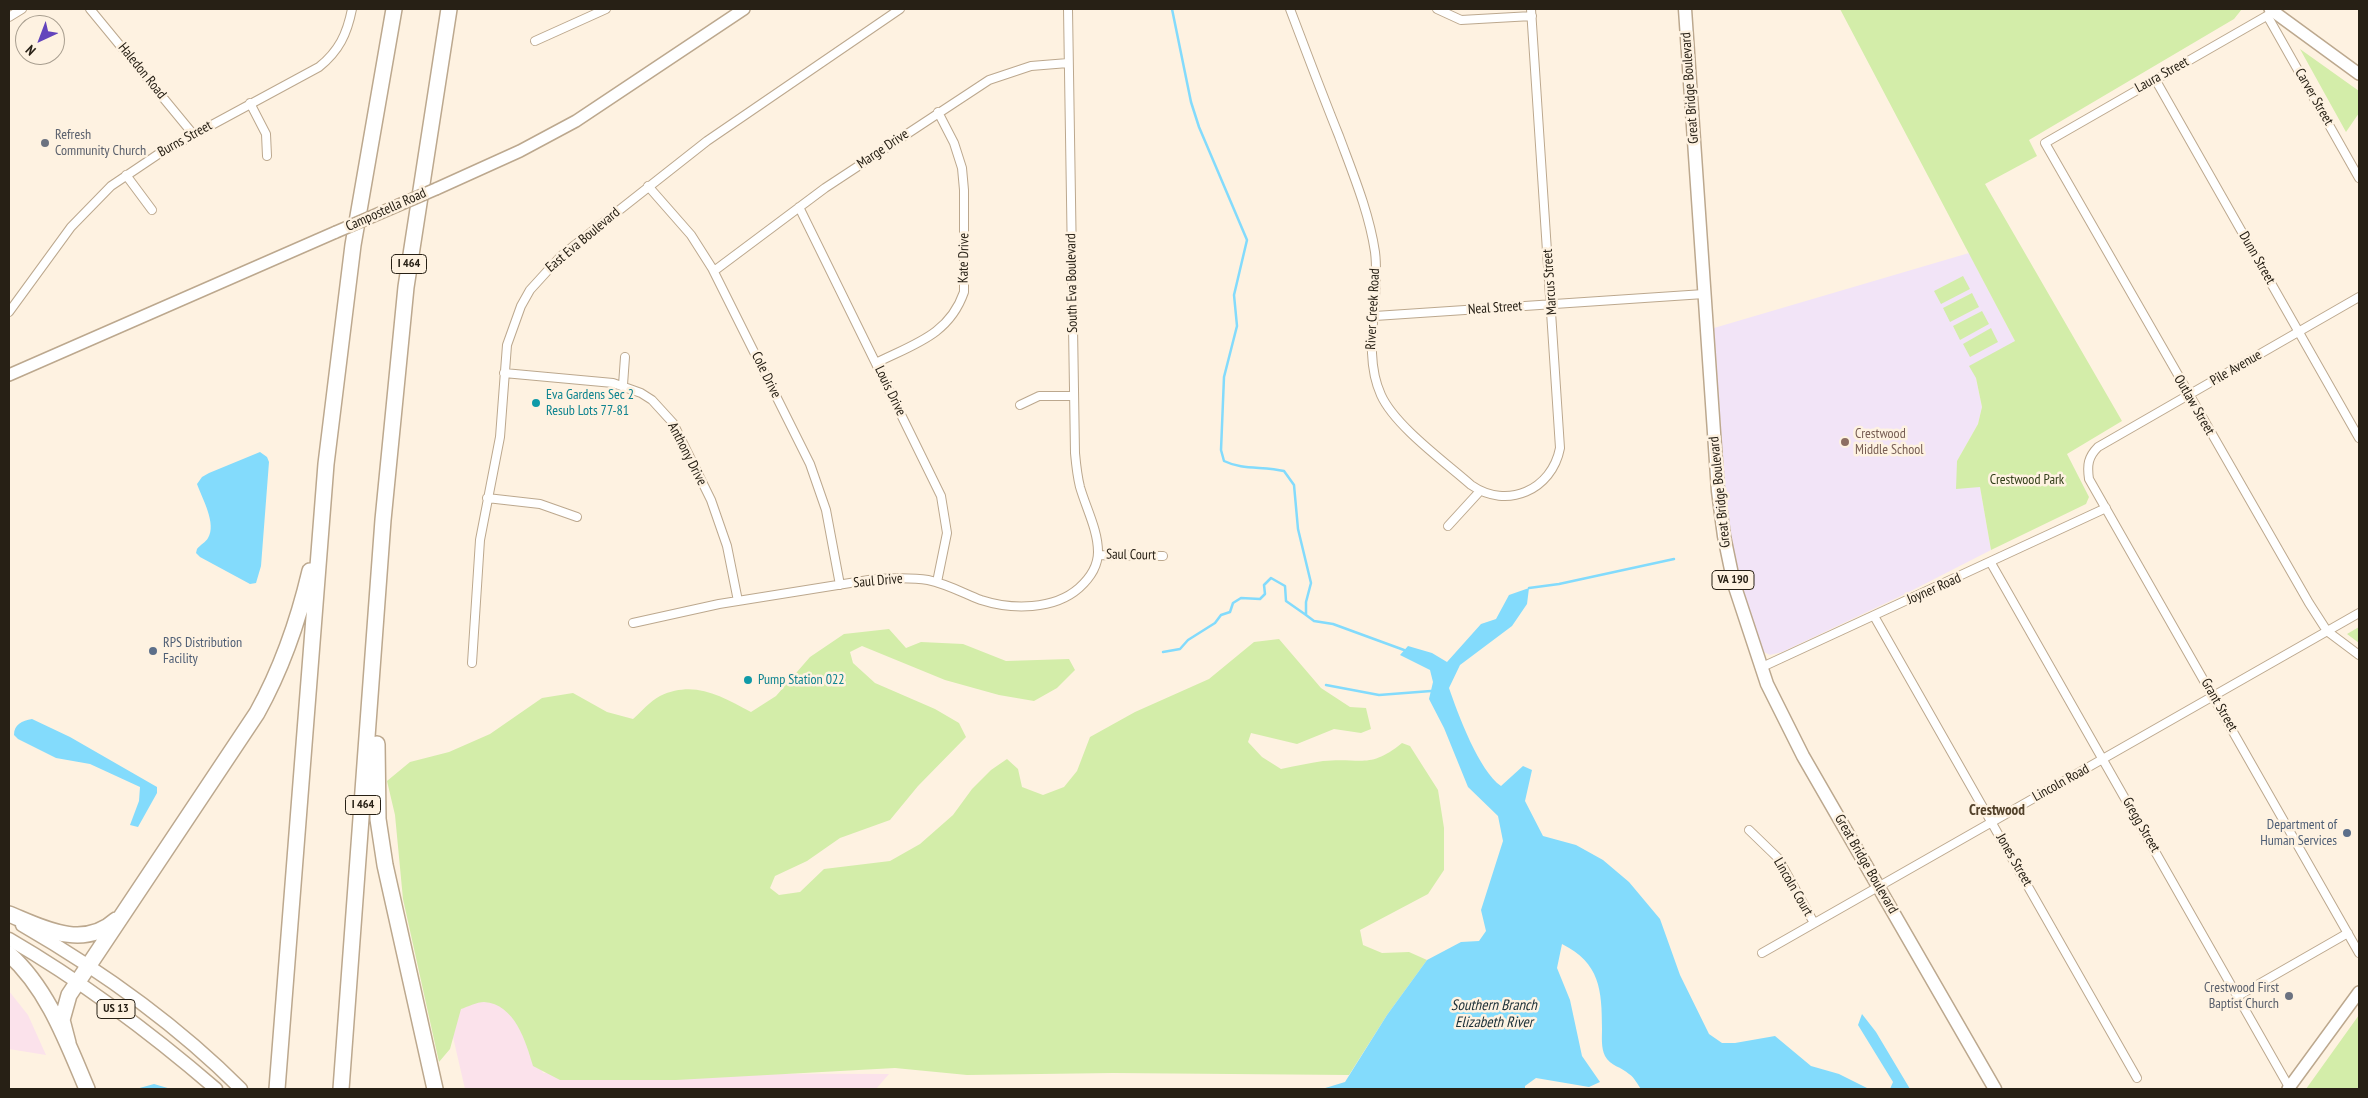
<!DOCTYPE html>
<html>
<head>
<meta charset="utf-8">
<style>
	body { margin:0 }
	#map { position:relative; width:2368px; height:1098px; overflow:hidden; background:#fef2e1; font-family:"PT Sans Narrow",sans-serif }
	canvas { display:block }
	.frame { position:absolute; inset:0; border:10px solid #272015; pointer-events:none }
	.north { position:absolute; left:15px; top:15px; width:50px; height:50px; box-sizing:border-box; background:#fef2e1; border:1px solid #a89e8f; border-radius:50%; rotate:223deg; font-size:14px; font-weight:700; line-height:20px; text-align:center; color:#272015 }
	.north::after { content:''; display:block; margin:auto; width:18px; height:22px; background:#6344bc; clip-path:polygon(50% 0,100% 100%,50% 72%,0 100%) }
</style>
</head>
<body>
<div id="map">
<canvas width="2368" height="1098"></canvas>
<div class="frame"></div>
<div class="north">N</div>
</div>
<script>
const context = document.querySelector('canvas').getContext('2d');
context.lineJoin = 'round';
function fill(path, color) { context.fillStyle = color; context.fill(path, 'evenodd'); }
function trace(path, color, width, dash) { context.strokeStyle = color; context.lineWidth = width; context.lineCap = dash ? 'butt' : 'round'; context.setLineDash(dash || []); context.stroke(path); }
function write(font, color, halo, rows, align = 'center') {
  context.font = font + ' "PT Sans Narrow",sans-serif'; context.lineWidth = 5; context.setLineDash([]); context.textBaseline = 'middle'; context.strokeStyle = halo; context.fillStyle = color; for (const [text, x, y, turn = 0] of rows) {
    context.save(); context.translate(x, y); context.rotate((+turn || 0) * Math.PI / 180); context.textAlign = isNaN(turn) ? turn : align; if (halo) context.strokeText(text, 0, 0); context.fillText(text, 0, 0); context.restore();
  }
}
const industrial = new Path2D(`
	M414,868L527,1017L543,1073L889,1074L876,1089H465Z
	M9,991L28,1015L46,1055L9,1049Z`);
const education = new Path2D(`
	M1969,253L2015,341L1976,378L1982,407L1978,424L1957,461L1980,487L1991,550L1905,594L1782,652L1770,655L1762,651L1744,601L1728,530L1714,328Z`);
const green = new Path2D(`
	M1840,9H2242L2234,19L2029,140L2037,156L1985,184L2122,421L2067,454L2089,497L2086,504L1991,550L1980,487L1956,489L1957,461L1978,424L1982,407L1976,378L1969,366L2015,341Z
	M2300,49L2359,91V113L2346,132Z
	M1963,276L1970,289L1941,304L1934,291Z
	M1972,293L1979,307L1950,322L1943,308Z
	M1982,311L1989,324L1960,340L1953,326Z
	M1991,328L1998,342L1970,357L1963,344Z
	M2359,627V643L2347,634Z
	M889,629L906,648L921,642L963,644L1006,661L1069,659L1075,670L1057,688L1034,701L999,695L945,680L862,646L850,652L853,663L875,683L935,709L959,723L966,737L918,786L890,820L840,838L807,861L775,876L770,888L779,895L800,892L824,869L890,861L920,844L953,815L972,789L991,770L1007,759L1018,769L1022,787L1043,795L1064,787L1077,771L1090,737L1135,712L1209,679L1254,642L1279,639L1321,688L1350,707L1366,708L1371,729L1361,733L1334,729L1297,744L1251,733L1248,742L1262,757L1281,769C1295,766 1309,763 1323,761C1361,757 1369,770 1402,743L1410,746L1438,790L1444,828V870L1428,894L1360,930L1363,945L1382,953L1409,952L1427,960L1387,1015L1349,1075L1113,1073L967,1075L895,1068L676,1080H560L533,1066C526,1042 515,1004 484,1002C477,1002 467,1007 461,1009L450,1049L439,1062L403,899L395,815L387,781L410,762L449,752L490,734L542,698L573,693L607,712L633,719C641,712 650,701 660,696C695,680 720,696 751,712L776,696L810,657L844,634Z
	M2359,1015V1089H2306Z`);
const water = new Path2D(`
	M260,452L267,457L269,462L261,566L256,583L250,584L200,557L196,553L197,549C200,545 206,542 208,538C217,524 202,498 197,484L202,477L209,473Z
	M1529,588L1527,604L1512,626L1460,665L1449,688C1458,714 1479,771 1501,786L1523,766L1532,770L1525,801L1543,836L1576,845L1603,860L1629,882L1660,919L1680,975L1709,1034L1722,1043H1735L1775,1036L1811,1066L1839,1074L1869,1089H1641C1637,1084 1635,1078 1629,1074C1622,1067 1610,1066 1605,1056C1601,1048 1602,1037 1602,1029C1602,990 1600,963 1562,944L1557,968L1570,1000L1582,1056L1600,1082L1589,1087L1536,1078L1525,1086V1089H1322L1345,1082L1387,1015L1427,960L1461,942L1479,941L1486,931L1481,910L1503,841L1498,816L1468,787L1444,728L1429,699L1433,682L1430,670L1400,655L1408,646L1432,653L1447,662L1481,624L1496,619L1509,595Z
	M32,719L70,737L157,787V793L138,827L130,825L139,801L140,787L90,764L56,758L18,739L14,735C14,724 22,721 32,719Z
	M1862,1014L1876,1032L1910,1089H1890L1893,1082L1858,1025Z
	M154,1084L171,1089H136Z`);
const stream = new Path2D(`
	M1172,9L1191,102L1199,127L1247,240L1234,295L1237,326L1224,377L1221,450L1224,461C1242,470 1264,466 1284,471L1294,485L1298,529L1311,583L1306,602V615L1314,621L1333,624L1404,650
	M1529,588L1559,584L1674,559
	M1163,652L1180,649L1188,640L1215,623L1221,615L1230,612L1233,603L1241,598L1260,599L1265,594L1264,585L1271,578L1285,586L1286,601L1306,615
	M1326,685L1379,695L1431,691`);
const street = new Path2D(`
	M90,9L193,134
	M1290,9C1306,51 1322,94 1339,136C1353,174 1369,212 1375,252C1381,299 1361,351 1381,395C1395,426 1445,462 1471,485C1507,510 1552,490 1560,448L1531,9
	M1437,9L1461,20L1532,16
	M2277,10L2045,143L2309,603L2327,631L2359,655
	M9,17L22,9
	M2268,17L2359,178
	M535,41L606,9
	M2155,79L2359,438
	M250,103L266,134L267,156
	M126,175L152,210
	M648,186L691,235L712,268L810,464L826,510L840,585
	M799,207L941,496L947,533L937,582
	M714,271L825,188L989,80L1031,66L1068,63
	M2359,297L2098,447C2088,457 2087,465 2089,479L2359,953
	M9,312L71,227L111,186L160,153L319,67C339,51 347,34 352,9
	M1375,316L1704,294
	M876,363C914,344 949,335 964,292V190L962,168L954,143L938,112
	M504,373L613,383L641,393L652,400L673,423L711,500L727,546L738,601
	M623,385L625,357
	M1020,405L1039,396H1074
	M487,498L540,504L577,517
	M1448,526L1480,491
	M1098,555L1163,556
	M1991,563L2289,1087
	M1874,616L2137,1078
	M633,623L719,604L875,579C893,578 911,577 928,580C947,584 963,593 981,600C1012,610 1054,610 1079,588C1089,579 1098,566 1098,552C1098,530 1086,508 1080,487C1077,475 1076,464 1075,453L1068,9
	M472,663L480,540L500,437L507,345L521,306L530,290L561,256L707,141L900,9
	M1760,668L2106,508
	M1749,830L1778,858L1814,923
	M1762,953L2359,613
	M2238,996L2348,933`);
const secondary = new Path2D(`
	M2270,9L2359,74
	M436,189L520,151L576,121L744,9
	M9,375L336,232
	M2288,1089L2359,992`);
const primary = new Path2D(`
	M1685,9L1718,491L1724,536L1734,584L1767,684L1803,756L1995,1089
	M22,925C100,970 177,1025 241,1089
	M9,939C83,982 151,1033 216,1089`);
const highway = new Path2D(`
	M377,744L378,819L385,865L435,1089
	M9,914C43,928 83,950 116,920
	M9,954C48,989 67,1042 87,1089
	M68,1043L62,1020L69,995L257,713C282,668 298,622 310,571
	M277,1089L326,464L353,245L394,9
	M341,1089L383,520L406,287L449,9`);
const secondaryBridge = new Path2D(`
	M336,232L436,189`);
const markers = [
	[45,143,5,"#6b7280"],
	[536,403,5,"#0f9aa8"],
	[1845,442,5,"#8d6e63"],
	[153,651,5,"#5c6f8a"],
	[748,680,5,"#0f9aa8"],
	[2347,833,5,"#5c6f8a"],
	[2289,996,5,"#6b7280"]
];
const shields = [
	[409,264,35],
	[1733,580,42],
	[363,805,35],
	[116,1009,38]
];
const shieldNames = [
	["I 464",409,264],
	["VA 190",1733,580],
	["I 464",363,805],
	["US 13",116,1009]
];
const streetNames = [
	["Haledon Road",142,71,51],
	["Laura Street",2162,75,-29],
	["Great Bridge Boulevard",1690,88,-94],
	["Carver Street",2314,97,60],
	["Burns Street",185,139,-29],
	["Marge Drive",883,149,-34],
	["Campostella Road",386,210,-24],
	["East Eva Boulevard",583,240,-40],
	["Kate Drive",964,258,-89],
	["Dunn Street",2257,258,60],
	["Marcus Street",1550,282,-94],
	["South Eva Boulevard",1072,283,-91],
	["Neal Street",1495,308,-4],
	["River Creek Road",1373,309,-87],
	["Pile Avenue",2236,368,-30],
	["Cole Drive",766,375,64],
	["Louis Drive",890,391,64],
	["Outlaw Street",2194,405,60],
	["Anthony Drive",687,454,63],
	["Great Bridge Boulevard",1720,492,-96],
	["Saul Court",1131,555,1],
	["Saul Drive",878,581,-5],
	["Joyner Road",1934,589,-24],
	["Grant Street",2219,705,60],
	["Lincoln Road",2061,783,-29],
	["Gregg Street",2141,825,60],
	["Jones Street",2014,860,60],
	["Great Bridge Boulevard",1866,864,60],
	["Lincoln Court",1793,887,60]
];
const worshipNames = [
	["Refresh",55,135],
	["Community Church",55,151],
	["Crestwood First",2279,988,"right"],
	["Baptist Church",2279,1004,"right"]
];
const cultureNames = [
	["Eva Gardens Sec 2",546,395],
	["Resub Lots 77-81",546,411],
	["Pump Station 022",758,680]
];
const educationNames = [
	["Crestwood",1855,434],
	["Middle School",1855,450]
];
const parkNames = [
	["Crestwood Park",2027,480]
];
const serviceNames = [
	["RPS Distribution",163,643],
	["Facility",163,659],
	["Department of",2337,825,"right"],
	["Human Services",2337,841,"right"]
];
const neighbourhoodNames = [
	["Crestwood",1997,811]
];
const waterNames = [
	["Southern Branch",1494,1006],
	["Elizabeth River",1494,1023]
];
fill(industrial, '#fbe2eb');
fill(education, '#f2e4f7');
fill(green, '#d3eda9');
fill(water, '#83dbfc');
trace(stream, '#83dbfc', 2.5);
trace(street, '#bca88e', 10);
trace(secondary, '#bca88e', 14);
trace(primary, '#bca88e', 15);
trace(highway, '#bca88e', 18);
trace(street, '#fff', 8);
trace(secondary, '#fff', 11);
trace(primary, '#fff', 12);
trace(highway, '#fff', 15);
trace(secondaryBridge, '#bca88e', 14, []);
trace(secondaryBridge, '#fff', 11);
for (const [x, y, r, color] of markers) { const dot = new Path2D(); dot.arc(x, y, r, 0, 2 * Math.PI); context.fillStyle = color; context.fill(dot); trace(dot, '#fef2e1', 2); }
for (const [x, y, w] of shields) { const box = new Path2D(); box.roundRect(x - w / 2, y - 9.5, w, 19, 4); context.fillStyle = '#fef2e1'; context.fill(box); trace(box, '#272015', 1); }
write('bold 12px', '#272015', null, shieldNames);
write('14px', '#272015', '#fef2e1', streetNames);
write('14px', '#5b616d', '#fef2e1', worshipNames, 'left');
write('14px', '#0d838f', '#fef2e1', cultureNames, 'left');
write('14px', '#785e54', '#fef2e1', educationNames, 'left');
write('14px', '#323e19', '#fef2e1', parkNames);
write('14px', '#4e5e75', '#fef2e1', serviceNames, 'left');
write('bold 15px', '#52412a', '#fef2e1', neighbourhoodNames);
write('italic 15px', '#1b2f37', '#fef2e1', waterNames);
</script>
</body>
</html>
